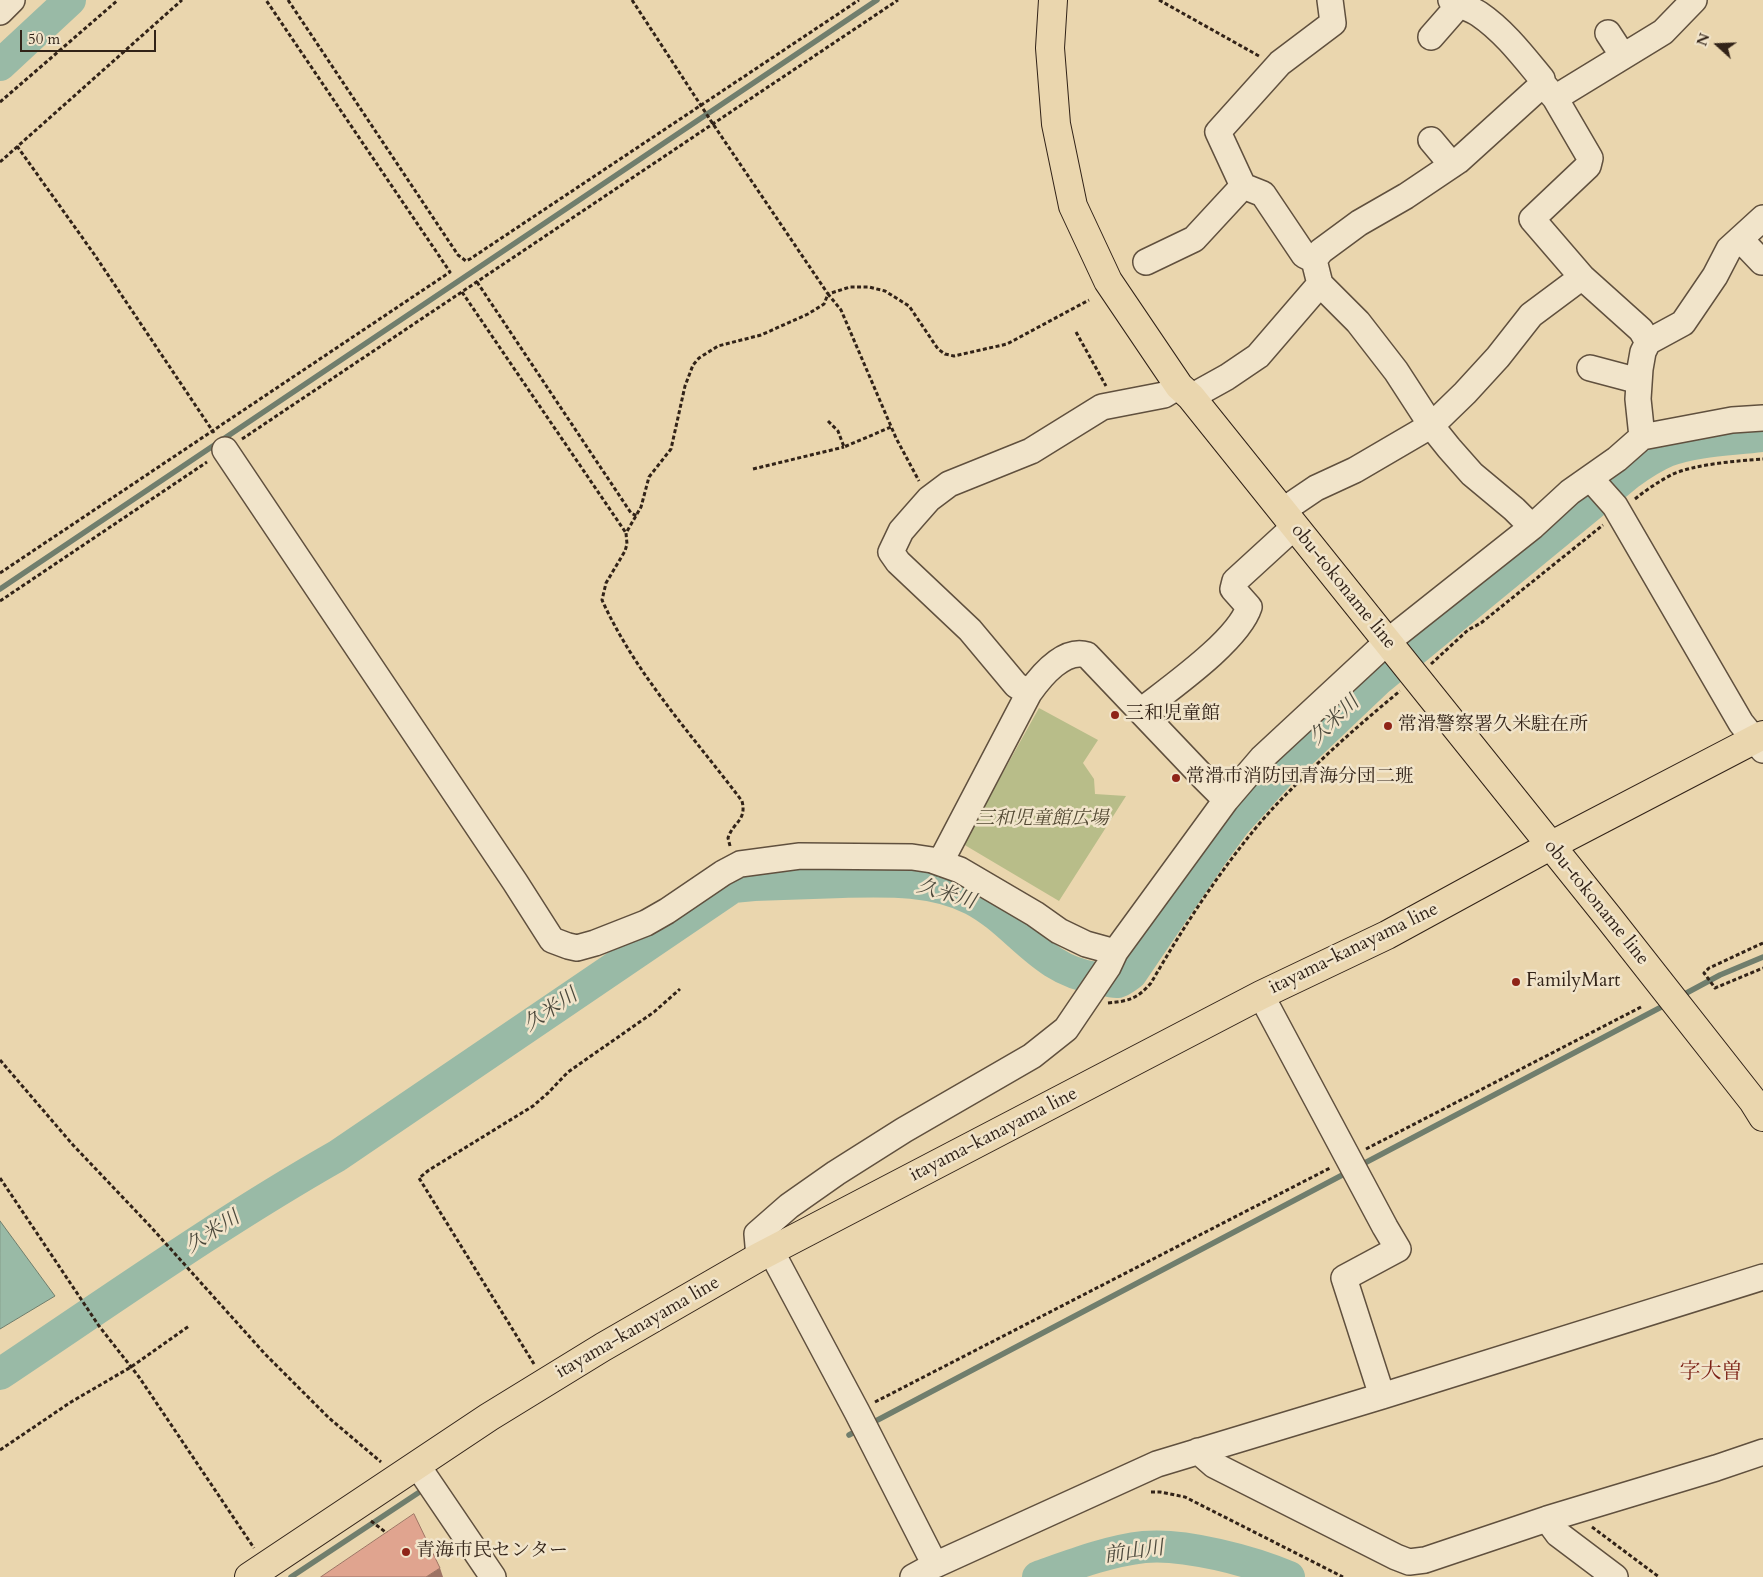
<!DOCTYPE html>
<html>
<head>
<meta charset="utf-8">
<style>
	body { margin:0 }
	#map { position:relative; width:1763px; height:1577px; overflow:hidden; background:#ead6ae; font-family:Cardo,serif }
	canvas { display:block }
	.north { position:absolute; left:1693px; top:20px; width:50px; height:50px; -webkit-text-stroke:4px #f1e4ca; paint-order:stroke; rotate:290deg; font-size:14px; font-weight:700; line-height:20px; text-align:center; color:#322318 }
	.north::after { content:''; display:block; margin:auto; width:18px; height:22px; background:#322318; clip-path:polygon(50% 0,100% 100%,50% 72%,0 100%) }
	.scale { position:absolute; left:20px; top:30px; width:136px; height:22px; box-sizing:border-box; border:2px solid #322318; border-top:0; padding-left:6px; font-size:15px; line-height:18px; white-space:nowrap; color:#322318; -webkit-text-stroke:4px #f1e4ca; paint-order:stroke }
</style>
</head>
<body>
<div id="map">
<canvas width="1763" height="1577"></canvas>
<div class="north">N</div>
<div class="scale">50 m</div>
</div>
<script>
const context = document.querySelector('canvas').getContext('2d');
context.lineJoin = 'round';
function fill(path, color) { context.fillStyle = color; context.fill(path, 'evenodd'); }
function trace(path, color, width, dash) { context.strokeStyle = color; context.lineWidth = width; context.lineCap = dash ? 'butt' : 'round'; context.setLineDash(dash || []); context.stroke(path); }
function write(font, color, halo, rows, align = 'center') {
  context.font = font + ' Cardo,"Noto Serif JP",serif'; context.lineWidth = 5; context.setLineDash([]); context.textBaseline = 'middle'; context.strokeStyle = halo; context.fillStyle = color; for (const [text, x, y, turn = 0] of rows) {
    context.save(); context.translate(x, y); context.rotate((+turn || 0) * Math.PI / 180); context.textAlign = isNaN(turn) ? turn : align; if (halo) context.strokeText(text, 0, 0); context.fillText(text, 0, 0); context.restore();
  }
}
const green = new Path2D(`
	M1039,708L1098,740L1083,763L1094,779L1095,794L1126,796L1059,901L963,844Z`);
const water = new Path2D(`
	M0,1221L55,1296L0,1329Z`);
const stream = new Path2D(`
	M0,589L877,0
	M1679,997L1720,975L1763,957
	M1359,1166L1667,1004
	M870,1424L1348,1172
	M849,1435L860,1429
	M291,1577L418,1493`);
const river = new Path2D(`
	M0,65L70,0
	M0,1374C111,1300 221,1222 337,1156L733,887L754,885C783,884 812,883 842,882C887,881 931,879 972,899C1018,923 1041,971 1096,978C1102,979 1112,983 1118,982C1122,981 1128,976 1131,974L1209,859L1235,823L1280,773L1378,680L1630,473C1641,465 1653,457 1667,451C1697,440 1731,440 1763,436
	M1038,1577C1072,1565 1108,1551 1144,1547C1184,1543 1252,1561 1289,1577`);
const path = new Path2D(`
	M288,0L458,255L466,261L470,259L859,0
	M632,0L713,124L828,294L850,287H869L885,291L909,306L938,349L945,354L954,356L1007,344L1089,300
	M1159,0L1259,56
	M0,102L118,0
	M17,146L94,254L214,433
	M0,162L182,0
	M477,282L631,513L637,516
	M462,292L626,533
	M1076,332L1106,386
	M828,421L838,431L844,447L891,427
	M242,439L898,0
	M753,469L844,447
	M1635,499C1646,490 1658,482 1671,475C1694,464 1737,461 1763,459
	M0,573L450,272L266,0
	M0,601L207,462
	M1431,664L1468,630L1481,623L1603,525
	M730,846L728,838C733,822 747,821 742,801C693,736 636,675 602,600L606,583L625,551L627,544L626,533L641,507L649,477L671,449L685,386L693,365L699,358L718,346L761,335L808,314L824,304L828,294L841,310L896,438L919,481
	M1763,943L1709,968L1704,973L1715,988L1763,968
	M1108,1003C1129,1001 1137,999 1151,983C1185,924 1229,856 1275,806C1314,765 1356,727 1400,691
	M0,1060L73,1145L150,1226L265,1354L329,1418L381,1462
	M1366,1149L1641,1007
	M0,1178L99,1326L139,1377L254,1548
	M534,1364L419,1178L429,1170L533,1106L548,1093L568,1072L654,1012L680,989
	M875,1402L1330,1168
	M0,1450L71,1402L131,1367L189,1326
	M1151,1492H1160L1185,1497L1343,1577
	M371,1521L388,1534
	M1592,1527L1659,1577`);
const minor = new Path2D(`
	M1451,0C1460,6 1470,8 1479,14C1504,31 1523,56 1542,79L1543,84
	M0,12L12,0
	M1608,33L1623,56
	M1431,37L1459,5L1461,0
	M1431,140L1452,165
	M1243,186L1263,194L1304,255L1314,260
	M1740,239L1762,262
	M1146,262L1194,239L1243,186L1218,132L1280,63L1333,23L1330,0
	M1582,277L1641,330L1648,342
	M1590,368L1639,381
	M1179,386L1164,395L1102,407L1031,451L949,484L929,499L914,516L901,531L891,552L898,562L970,630L1016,685L1029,693C1041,676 1064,648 1087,655L1204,778L1226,800
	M1191,397L1227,377L1258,356L1320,284
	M1642,437L1638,399L1640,369L1643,352L1648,342L1683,323L1715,276L1729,249L1763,218
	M225,450L515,882L552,940L568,946L577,948L595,943L646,923L667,911L723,873L740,864L800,856L912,857L932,860L960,870L1035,914L1059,931L1086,944L1115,952
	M1590,478L1615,506L1741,723L1763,750
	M1282,511L1316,488L1355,470L1432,425L1465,393L1498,357L1531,315L1582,277L1532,219L1588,166L1590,158L1555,98
	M1532,527L1514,509L1472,474L1449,448L1433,428L1396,371L1358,322L1320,284L1314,260L1321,251L1359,223L1406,196L1458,161L1543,84L1555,98L1663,32L1694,0
	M1141,711C1170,688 1238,641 1249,607L1233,589L1235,581L1294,527
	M940,863L1029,693
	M1261,995L1385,1227L1398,1249L1344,1278L1382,1396
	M771,1251L857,1412L935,1565
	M759,1257L757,1234L789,1206L836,1173L904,1130L1032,1056L1066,1029L1108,967L1115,952L1226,800L1262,758L1387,642L1532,527L1570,492L1617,459L1642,437L1732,420L1763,418
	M1198,1451L1214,1465L1396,1557L1409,1562L1425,1560L1547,1519L1716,1468L1763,1452
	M417,1465L493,1577
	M1547,1519L1558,1534L1615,1577
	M913,1577L935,1565L1157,1464L1382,1396L1763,1277`);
const major = new Path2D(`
	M1053,0L1050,48L1056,124L1073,206L1108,281L1179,386L1191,397L1609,918L1753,1101L1763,1117
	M249,1577L489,1417L603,1347L759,1257L1261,995L1387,935L1550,846L1763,735`);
const shadedWall = new Path2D(`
	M440,1568L443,1577H426Z`);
const building = new Path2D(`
	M414,1514L440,1568L426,1577H321Z`);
const markers = [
	[1115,715,5,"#8f2418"],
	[1388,726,5,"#8f2418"],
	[1176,778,5,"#8f2418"],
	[1516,982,5,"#8f2418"],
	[406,1552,5,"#8f2418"]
];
const streetNames = [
	["obu-tokoname line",1343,587,51],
	["obu-tokoname line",1596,903,51],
	["itayama-kanayama line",1354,949,-26],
	["itayama-kanayama line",994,1135,-27],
	["itayama-kanayama line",638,1328,-30]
];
const poiNames = [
	["三和児童館",1125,715],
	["常滑警察署久米駐在所",1398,726],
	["常滑市消防団青海分団二班",1186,778],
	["FamilyMart",1526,982],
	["青海市民センター",416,1552]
];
const parkNames = [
	["三和児童館広場",1042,820]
];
const waterNames = [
	["久米川",1335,721,-44],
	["久米川",946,895,17],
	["久米川",551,1011,-34],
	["久米川",213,1233,-33],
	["前山川",1134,1553,-8]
];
const quarterNames = [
	["字大曽",1711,1373]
];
fill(green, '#b8bd89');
fill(water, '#99baa6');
trace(water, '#707e6d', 1);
trace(stream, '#707e6d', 5.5);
trace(river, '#99baa6', 32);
trace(minor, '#60503e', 28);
trace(major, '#322318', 30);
trace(path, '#322318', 3, [4, 2.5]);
trace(minor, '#f1e4ca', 25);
trace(major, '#ead6ae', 28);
fill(shadedWall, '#9d7364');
fill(building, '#e0a48f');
trace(building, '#9d7364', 1);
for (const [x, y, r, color] of markers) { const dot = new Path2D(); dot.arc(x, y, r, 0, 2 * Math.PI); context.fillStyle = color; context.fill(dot); trace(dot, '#f1e4ca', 2); }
write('19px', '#322318', '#f1e4ca', streetNames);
write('19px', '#322318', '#f1e4ca', poiNames, 'left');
write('italic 19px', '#544a34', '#f1e4ca', parkNames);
write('italic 20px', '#4c493c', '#f1e4ca', waterNames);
write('21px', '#7a1f14', '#f1e4ca', quarterNames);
</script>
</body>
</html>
